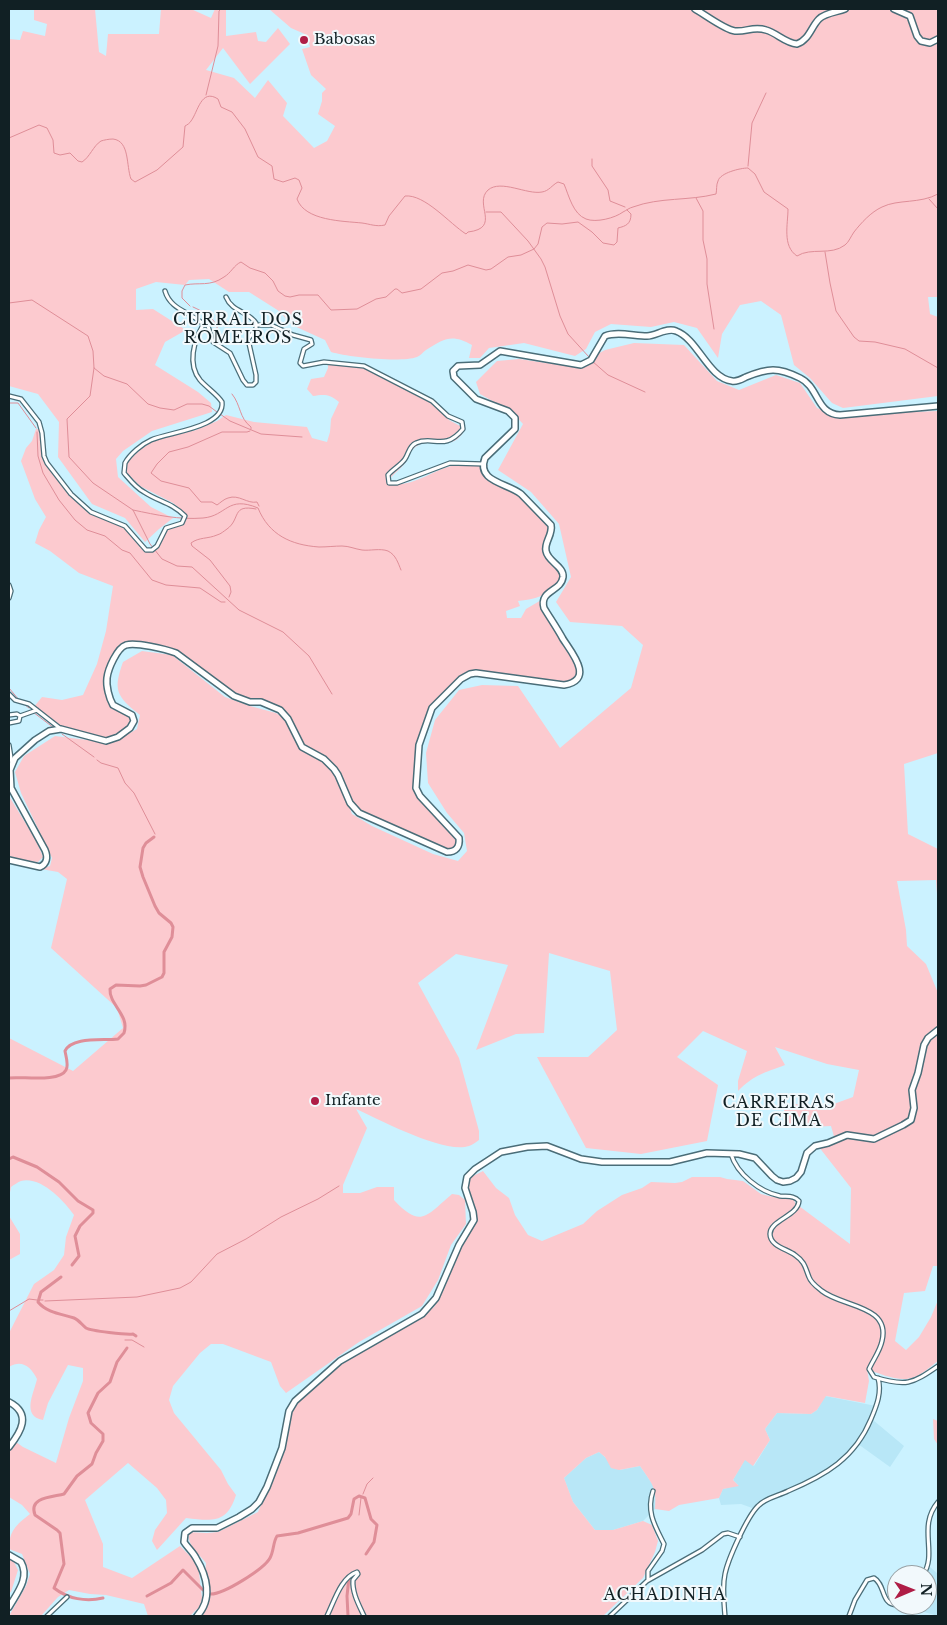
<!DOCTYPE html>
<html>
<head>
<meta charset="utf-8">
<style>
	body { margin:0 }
	#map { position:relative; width:947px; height:1625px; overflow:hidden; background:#cbf2ff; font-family:"Libre Baskerville",serif }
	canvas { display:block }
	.frame { position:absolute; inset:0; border:10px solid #112024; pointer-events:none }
	.north { position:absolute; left:887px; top:1565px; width:50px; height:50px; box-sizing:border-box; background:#f2f9fc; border:1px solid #98a2a6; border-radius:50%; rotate:89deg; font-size:14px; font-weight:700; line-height:20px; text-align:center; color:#112024 }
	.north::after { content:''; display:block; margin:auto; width:18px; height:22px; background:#af1d46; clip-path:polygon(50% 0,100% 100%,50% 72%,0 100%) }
</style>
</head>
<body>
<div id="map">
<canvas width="947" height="1625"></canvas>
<div class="frame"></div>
<div class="north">N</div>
</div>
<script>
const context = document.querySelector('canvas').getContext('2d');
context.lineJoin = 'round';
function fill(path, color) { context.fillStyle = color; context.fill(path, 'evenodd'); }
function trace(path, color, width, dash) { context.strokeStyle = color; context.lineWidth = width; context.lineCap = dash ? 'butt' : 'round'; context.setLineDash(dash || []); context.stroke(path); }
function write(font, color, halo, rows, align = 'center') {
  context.font = font + ' "Libre Baskerville",serif'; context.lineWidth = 4; context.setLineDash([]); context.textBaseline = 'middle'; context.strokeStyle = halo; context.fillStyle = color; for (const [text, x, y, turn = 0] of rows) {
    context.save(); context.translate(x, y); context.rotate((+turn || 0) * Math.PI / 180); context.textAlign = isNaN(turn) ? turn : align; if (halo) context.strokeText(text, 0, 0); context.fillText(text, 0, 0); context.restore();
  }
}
const built = new Path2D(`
	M825,1396L876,1406L873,1420L904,1446L890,1467L858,1444L837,1466L827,1473L759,1506L755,1509L741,1504L721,1505L719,1498L723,1489L738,1485L733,1480L745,1459L754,1466L770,1440L765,1429L777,1413L811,1414L817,1410Z
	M599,1452L620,1470L640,1466L653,1485L656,1493L655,1509L643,1521L613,1530H595L573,1502L564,1478L586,1458Z
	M930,1567L938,1574V1616L900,1605H927V1575H923Z`);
const green = new Path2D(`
	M34,9H95L99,52L106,56L108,34H159L161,9H191L211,18L215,9H226V36L256,32L258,41L266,42L278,28L290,44L250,84L223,48L206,70L234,78L255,98L268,80L287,103L283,116L314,148L327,141L335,126L318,114L322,101V93L326,89L311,75L302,49L310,47L307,35L291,28L269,9H938V297H928L930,314L938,317V396L843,408L832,403L810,378L794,365L781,315L761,301L740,305L722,334L718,358L697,328L674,322L651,327L611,324L595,332L586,349L575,356L524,343L489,348L480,358H469L472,345C452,334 445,338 426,350C423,352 420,356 417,357C401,363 348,357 331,352L325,340L292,325L279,311L249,292H229L209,279L189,280L185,285L156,282L136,289V310L153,309L186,330L165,342L155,365L198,392L211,403L212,412L152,431L123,451L116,459L118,477L151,507L173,518L159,529L145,542L125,518L92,504L58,457L59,422L38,394L9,386V39L20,40L23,31L45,36L47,24L34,20Z
	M634,343L684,345L717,381L739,390L776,375L800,383L817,408L839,417L886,413L938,411V753L904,764L908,834L938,849V908L936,880L897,881L906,930L907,946L926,964L938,993V1266H933L925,1291L904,1293L895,1341L906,1350L919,1337L931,1317L938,1300V1361C931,1366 923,1374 914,1377C901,1383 880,1374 867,1369L869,1381L865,1403L826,1396L817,1410L811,1414L777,1413L765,1429L770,1440L753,1466L745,1460L733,1480L739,1486L723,1489L719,1498L679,1505L669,1511L655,1509C657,1487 652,1484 640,1466L619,1470L611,1468L605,1457L599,1452L586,1458L564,1478L573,1502L595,1530H613L643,1521L652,1525L658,1541L655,1552L643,1578L603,1616H200L202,1614L208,1592L205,1576L206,1563C199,1554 186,1544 189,1532L207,1533L218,1532L258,1512L285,1449L289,1414L294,1405L339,1365L434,1307L443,1291L463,1242L476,1224L477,1219L467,1187L469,1178L483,1171L496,1188L509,1198L515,1215L528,1235L542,1241L583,1224L597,1211L622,1195L642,1188L651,1182L675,1183L682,1182L692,1177H720L727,1179L743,1181L761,1194L773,1197L794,1199L795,1203L850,1244L851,1188L815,1142L835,1140L831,1126L791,1128L784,1110L796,1104L820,1109L853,1097L859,1070L827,1064L775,1047L785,1065C764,1073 755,1074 738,1091V1081L747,1051L703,1031L677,1057L718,1085L707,1141L641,1154L586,1148L537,1057H588L617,1030L610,971L549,953L544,1033L516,1034L476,1050L508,965L456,954L418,983L459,1058L479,1131V1140C476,1142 472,1145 469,1146C443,1154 381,1120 356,1109L367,1128L343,1185V1193H360L377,1187H394V1200C421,1229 426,1216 452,1194L459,1195L465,1200L466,1224L451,1245L438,1280L422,1306L359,1342L286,1393L280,1386L271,1362L223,1344H211L200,1353L173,1386L169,1400L174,1413L221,1470L228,1484L236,1495C227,1524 212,1521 186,1518L157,1550L152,1541L155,1530L167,1513L166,1500L157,1488L128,1463L85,1500L103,1544V1567L132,1578L180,1546L198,1564L202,1598L199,1610L197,1609L191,1615L148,1616L144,1604L106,1595L90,1594L69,1590L58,1597L41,1616H9L26,1586L30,1574L22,1554L9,1549C9,1531 16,1525 30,1514L22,1505L9,1497V1437L23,1447L56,1463L69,1418L83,1381V1368L68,1365L48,1403L43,1420C21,1416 34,1393 37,1379C31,1367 22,1359 9,1367V1333L34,1284L54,1270L64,1255L66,1237L74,1215C64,1201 41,1176 21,1181C18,1182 14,1185 11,1187L9,1198V1038L73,1071L123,1028L117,1008L51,948L67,879L58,872L41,869L50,866L52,858L21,793L15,772L24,756L55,736L112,743L137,729L140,715C116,696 113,690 123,662L142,651L172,655L225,697L250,706L276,713L289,721L280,710L241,699L169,650L141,646L122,647C110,671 105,676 111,703L128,712L134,721L118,737L100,740L70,733L33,708L42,697L62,700L83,695L97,664L106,631L113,586L79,573L50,551L35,543L39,530L46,517L35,499L21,461L26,448L32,441L36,429H42L44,456L71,494L91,512L125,526L142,547L150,551L157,546L166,528L180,524L186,514L173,503L140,486L126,472V463L141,449L155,440L196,430L217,421L226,415L254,422L307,427L312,438L327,442L330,432L331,419L339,402C330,394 324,394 313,396L307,389L311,379L324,377L328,368V363L366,367L435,402L449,420L462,427L464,431C453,452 432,437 417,446C410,450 410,456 406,462C401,469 394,473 389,480L391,484C412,487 432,471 451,466C463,463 476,466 488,465L485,472L487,476L516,490L551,525C548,537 544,549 552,560C556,567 559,569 563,577C549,594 540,599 518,601L520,606L506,611L507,618H521L526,609L543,599L544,608L579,664L578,678L564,685L486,673L465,676L440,699L427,719L419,745L418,792L456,835L459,846L447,852L355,809L339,778L352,814L372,826L433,854L458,861L467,851L464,833L447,813L428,783L426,753L435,720L459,690L482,685L518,686L560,748L631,688L643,645L622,626L570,622L556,602L571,577L559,524L531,492L498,470L523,424L512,412L480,394L476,382L497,361L519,359L574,367L605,350Z
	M9,796L37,842L43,857L38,862L26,861L9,856Z
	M9,1216L20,1234V1254L9,1260Z
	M933,1419L938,1421V1445L934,1439Z
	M9,1559L13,1560L18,1570L11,1592L9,1593Z`);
const stream = new Path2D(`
	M206,95L218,46L219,11L221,9
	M9,138L39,125L47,128L53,140L54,153L60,155L70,153L78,161L82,162C90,157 93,146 101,141C104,140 109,139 113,139C130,141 126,166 131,179L135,182L157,170L183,147L185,126C187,125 190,123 191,121C198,112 201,88 218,99L221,107L232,112L245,129L258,157L272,166L274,179L283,182L295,178L299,180L302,188L297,199C305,221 343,221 362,223C370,224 376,227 385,225L389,216L405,196C425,194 450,224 466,234L468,232C502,228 473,204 488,190C501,179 527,195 542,192C549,191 552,185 558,182L564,184C569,196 573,214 586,219C596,223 615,218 623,212C627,210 629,208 633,207C660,197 689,201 716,194C717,190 716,185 718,181C720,173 740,168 748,168L755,174L764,192L788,209C788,224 782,246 797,256C811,247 831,256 845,245C849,242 851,236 854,232C861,223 871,212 882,207C898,199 920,204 938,194
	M592,159V166L608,190L610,201L625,207
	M748,166L752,123L766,93
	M696,198L703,211V240L707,259V284L714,329
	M929,199L938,209
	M486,212H501L528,241L541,259L545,267L560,316L568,334L589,357
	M825,252L830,283L836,311L854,337L859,341L875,342L905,349L938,368
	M9,303L32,300L88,336L93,351L94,368L104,376L127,384L148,404L160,408L174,410L187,404H202L209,406L217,412
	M190,306L182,298V291L185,285C199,282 210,287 224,277C231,273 234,265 241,262L250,268L265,273L273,281L278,291L285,296L290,297L299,295H318L331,310L357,309L376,299L386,297L395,289H397L402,293L421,289L442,273L453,271L468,265L486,270L491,269L508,257L521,255L534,249L538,244L542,227L547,223L562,224L578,222L592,232L603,243L614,245L617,242L618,228C626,226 631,224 631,214L627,210
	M193,307C204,312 216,318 218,331
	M592,361L608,375L645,392
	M94,368L90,396L67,419L69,457L93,483L133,510L150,544L162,559L177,566L192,567L239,610L283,632L309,656L332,694
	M232,394C241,405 239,418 251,427V429
	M9,403H18L36,428
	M220,414L230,421L261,434L302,437
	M250,431L247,432H222L188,447L169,452L157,464L151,473L161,481L189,488L201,502H212L217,505C220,503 224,499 228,498C239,494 247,504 257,502L259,506
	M37,432L38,456L43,473L59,500L75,520L87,530L105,536L122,550L130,553L152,580L166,585L200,588L221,602H225
	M133,510C157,515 179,520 203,518C227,516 227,495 258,508C269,535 291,545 319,547C327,547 335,546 342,546C349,546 355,549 362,550C370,551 380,548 388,551C396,555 398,563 401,570
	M229,597L231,592L230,586L210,560L192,546L191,543C199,537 208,539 217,535C221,534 224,531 227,529C241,519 231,504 256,509
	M9,688L19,700
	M24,704L29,708
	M33,712L54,728
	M62,734L94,757
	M97,760L101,763L118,768L125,783L134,793L155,834
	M39,1300H43
	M45,1301L137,1297L180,1288L191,1282L217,1254L246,1239L281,1217L318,1199L339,1186
	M9,1311L29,1299L37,1300
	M125,1340H132L144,1347
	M363,1494L367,1484L373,1478
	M359,1515L361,1498`);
const canal = new Path2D(`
	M9,1078C21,1076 59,1083 66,1070C69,1065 66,1057 65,1051C72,1036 104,1041 118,1039L124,1033C130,1015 109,1005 110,989L116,985L140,986L146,985L162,977L164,973V952L172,937L173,927L171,923L159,913L155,906L143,877L140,867L143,848L146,843L154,837
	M9,1159L13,1157L37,1167L59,1182L78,1201L93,1210V1213L80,1226L75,1236L79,1256L72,1265
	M61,1277L41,1292L38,1302C47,1313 62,1314 74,1318C79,1320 82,1325 86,1328C91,1331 127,1335 133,1334L136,1336
	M211,1594C224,1594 264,1569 270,1558C274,1551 273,1542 277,1536L298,1533L348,1518L351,1514L354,1499L359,1496L365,1498L371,1519L377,1525L374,1542L366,1554
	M147,1596L171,1583L183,1570L203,1590
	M103,1598C86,1602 68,1599 54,1588L64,1564L60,1533L57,1530L35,1515C28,1497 53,1497 64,1494L77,1476L92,1464L96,1453L103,1441V1434L91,1423L88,1413L98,1393L110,1382L117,1362L127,1348
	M348,1616L347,1596L349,1577`);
const minor = new Path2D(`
	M165,291C170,308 186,311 198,320C202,323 203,324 208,326L213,342L230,353L243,380L247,385H253L256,382V375L248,339L256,329V323C248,311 232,312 226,297
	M257,325H271L293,335L311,340L312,344L304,349L300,363L303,366L324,362L364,366L432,401L448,416L462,422L463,429C444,452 433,435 416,443C409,446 409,453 405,459C401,465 393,469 388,475L389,483H397L450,463L483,464
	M9,396L21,399L39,422L42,433L44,456L47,463L71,494L91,512L125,526L146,550H152L157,546L166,528L182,523L185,516C171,502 159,502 144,492C136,488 130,480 124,473L125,463C130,454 142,444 151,440C168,432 225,428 222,402C217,394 207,388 200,380C187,364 194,341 203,325
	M9,585L11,591L9,598
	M9,694L15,700L29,704L61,729
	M9,715L17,714L20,716
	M20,716L37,710
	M9,723L19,721L20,716
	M9,745L12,764
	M731,1154C737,1174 760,1192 780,1196C787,1197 794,1195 799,1201C798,1216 770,1220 770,1234C770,1246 787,1249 795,1255C805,1262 805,1267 809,1277C811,1283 817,1287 822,1291C842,1307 891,1305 882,1341C880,1351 873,1360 869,1369L874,1377C906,1387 912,1384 938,1366
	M923,1575C938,1553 917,1527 938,1502
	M648,1580V1571L662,1551L664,1544C655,1526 646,1512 653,1491
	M47,1616L67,1597
	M327,1616C334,1602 341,1577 357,1572L358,1574L353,1580C352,1593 359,1605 364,1616
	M610,1616L647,1581L702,1550L723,1534L728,1533L740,1537
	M725,1616C724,1603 722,1588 725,1574C728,1559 747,1517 758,1506C765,1498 778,1496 788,1491C826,1475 855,1458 871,1419C877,1405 882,1392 878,1378
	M849,1616L855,1600L867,1580L874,1578C886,1585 880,1604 897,1605`);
const secondary = new Path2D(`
	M695,9C704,14 725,30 735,31C747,32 753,26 766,30C777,33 785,43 797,44C809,40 811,27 819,19C825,13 837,12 845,9
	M894,9L910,16L917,36L921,41L930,43L938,39
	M9,860L40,867C47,864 48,857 45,850L11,788L10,770L15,758L35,740L49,731L61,729L106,741L118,737L130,728L134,721L132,715L113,705C109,698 106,686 107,678C108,669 117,648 126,645C136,642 165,649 176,653L234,696L250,702H261L280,710L288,719L302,747L324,759L334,769L338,775L350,803L359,813L447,852C456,852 460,847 459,838L420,796L416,788L419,745L432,708L461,679L470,674L476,673L564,685C595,680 572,653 563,639C557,628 550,618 544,608C539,590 561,592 563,577C564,566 548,562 546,551C544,542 553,535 551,525L521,494C508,483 476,482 485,458L515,429V418L508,411L476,399L454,377L453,371L458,366L480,365L500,351L581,365L591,360L605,336C617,331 634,336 647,336C656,336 667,327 676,331C698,339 708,378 732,381C737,382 742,379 746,377C768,368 778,367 800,378C819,387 816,414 840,415L938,406
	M9,1402C32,1414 21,1432 9,1447
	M9,1555L21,1562C30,1578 17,1593 9,1607
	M197,1616C213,1599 207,1576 196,1558C193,1552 187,1547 184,1542L185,1533L192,1528H217L239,1517L252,1509L259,1502L267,1487L282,1448L289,1411L295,1401L340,1361L422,1314L436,1298L459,1245L474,1220L473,1212L465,1188L467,1177L475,1169L501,1152L527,1147L547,1146L581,1159L602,1162H670L707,1153L739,1154L755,1158L772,1176L777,1180L783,1182L790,1181L796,1178L801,1172L807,1153L815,1146L828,1143L847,1135L874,1139L903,1125L911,1120L914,1108L912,1090L918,1073L924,1045L928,1038L938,1030`);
const markers = [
	[304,40,5,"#af1d46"],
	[315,1101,5,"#af1d46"]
];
const poiNames = [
	["Babosas",314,40],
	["Infante",325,1101]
];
const neighbourhoodNames = [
	["CURRAL DOS",238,320],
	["ROMEIROS",238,338],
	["CARREIRAS",779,1103],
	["DE CIMA",779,1121],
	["ACHADINHA",665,1595]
];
fill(built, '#b8e7f7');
fill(green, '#fccacf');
trace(stream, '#df8e98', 1);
trace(canal, '#df8e98', 3);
trace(minor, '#4a6d78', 5.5);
trace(secondary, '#4a6d78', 8);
trace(minor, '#fff', 3);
trace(secondary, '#fff', 5);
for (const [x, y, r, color] of markers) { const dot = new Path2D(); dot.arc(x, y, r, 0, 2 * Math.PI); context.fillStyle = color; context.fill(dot); trace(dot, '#f2f9fc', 2); }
write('15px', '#112024', '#f2f9fc', poiNames, 'left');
context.letterSpacing = '1px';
write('16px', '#112024', '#f2f9fc', neighbourhoodNames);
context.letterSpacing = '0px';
</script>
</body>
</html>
